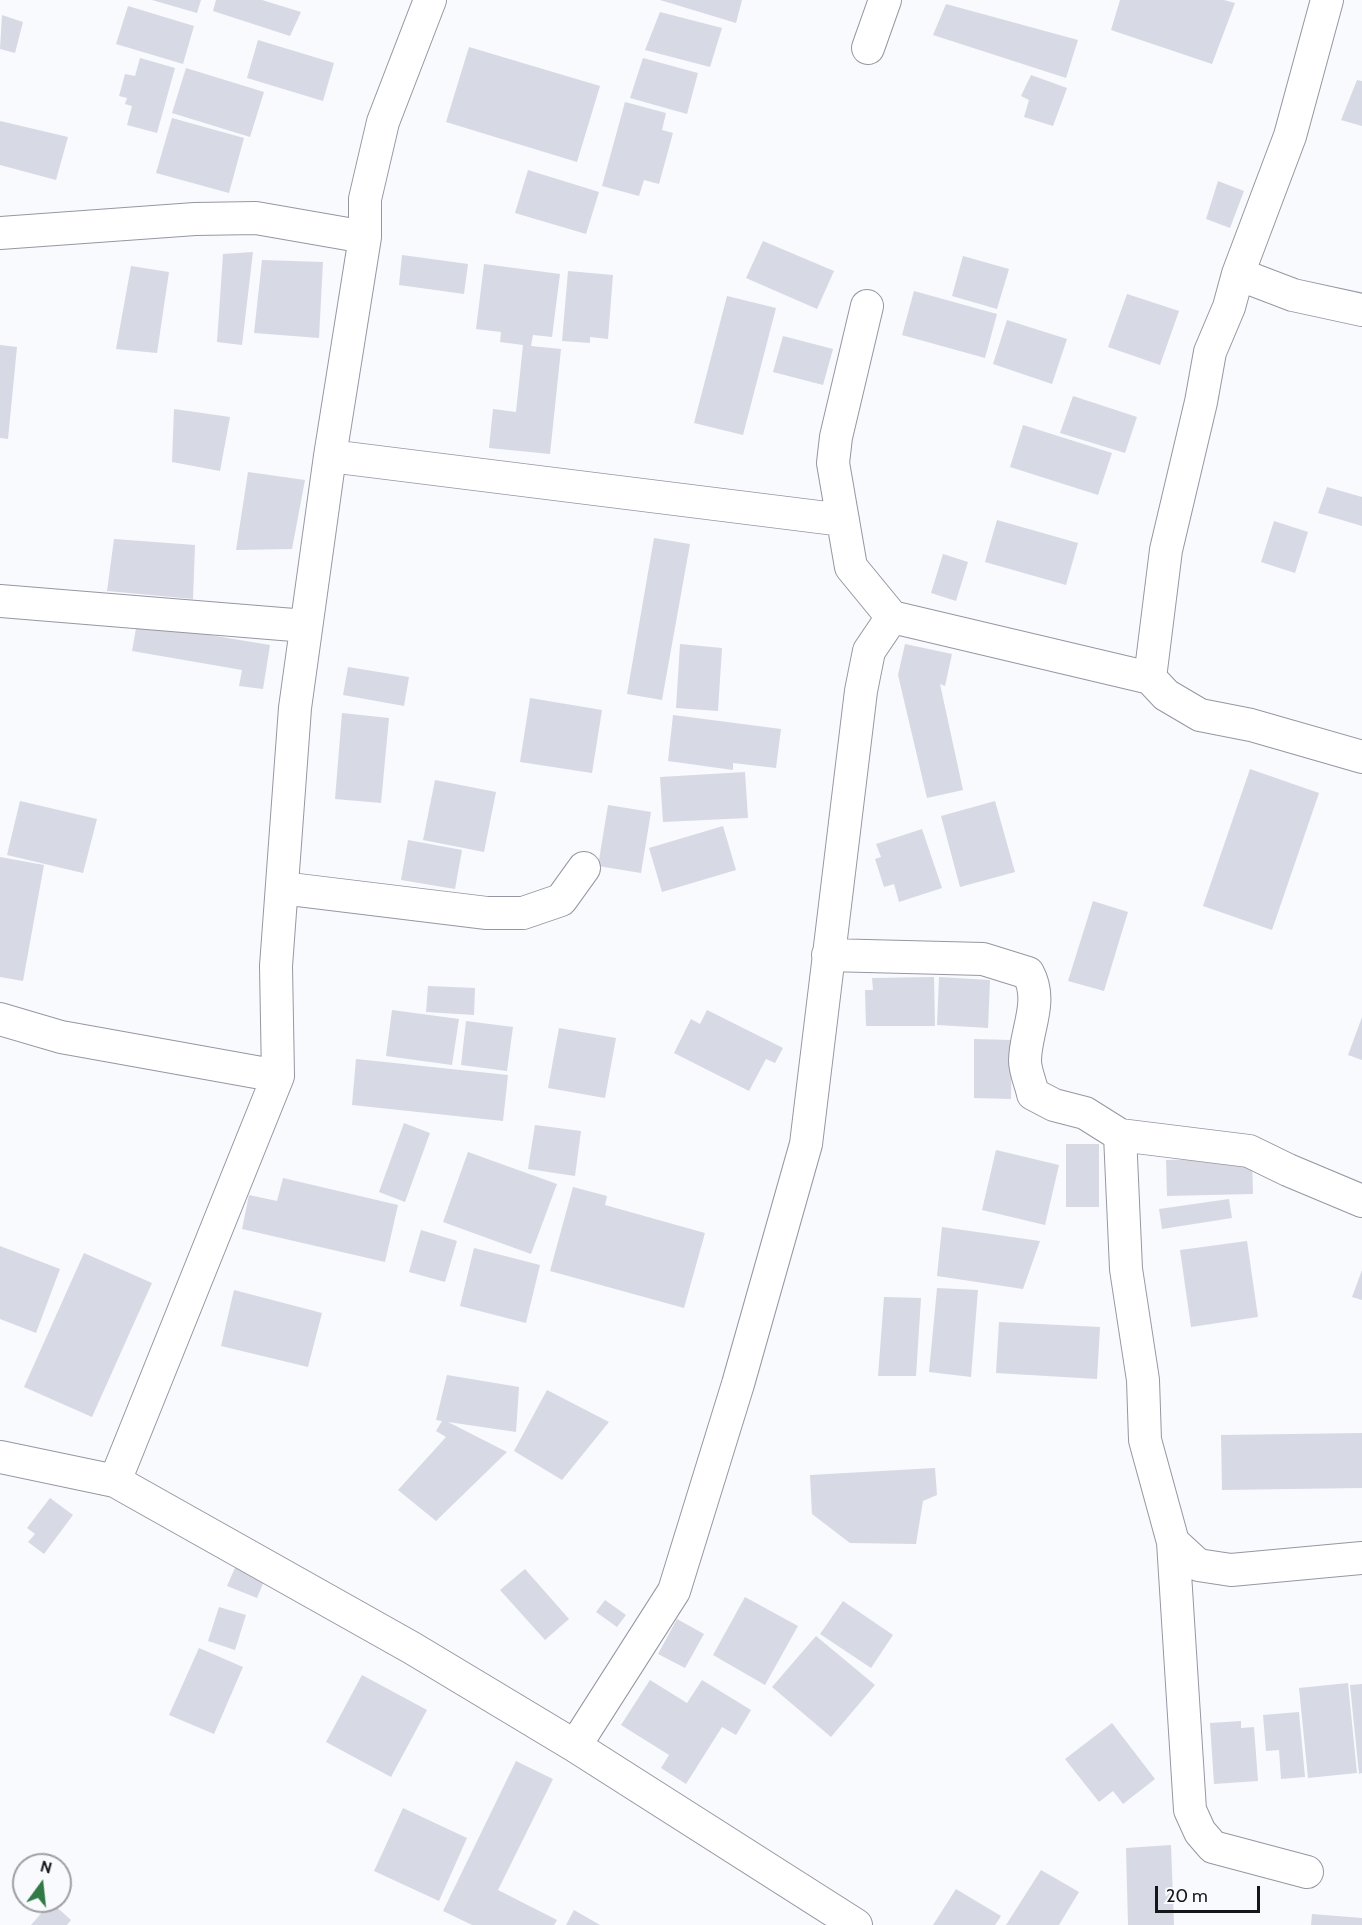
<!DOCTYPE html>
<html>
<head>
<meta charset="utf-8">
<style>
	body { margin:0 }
	#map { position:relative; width:1362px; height:1925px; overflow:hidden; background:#f9fafe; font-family:Cabin,sans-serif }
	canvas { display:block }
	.north { position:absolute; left:12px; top:1853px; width:60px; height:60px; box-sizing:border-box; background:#f9fafe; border:2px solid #9e9fa3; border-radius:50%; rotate:15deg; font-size:16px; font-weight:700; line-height:24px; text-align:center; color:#15161a }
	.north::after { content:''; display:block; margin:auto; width:21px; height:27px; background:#317945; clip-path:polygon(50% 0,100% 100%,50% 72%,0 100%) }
	.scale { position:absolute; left:1155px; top:1886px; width:105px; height:27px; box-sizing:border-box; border:3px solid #15161a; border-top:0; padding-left:8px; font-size:18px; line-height:21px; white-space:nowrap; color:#15161a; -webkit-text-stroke:4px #f9fafe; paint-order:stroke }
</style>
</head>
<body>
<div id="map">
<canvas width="1362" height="1925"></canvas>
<div class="north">N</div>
<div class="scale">20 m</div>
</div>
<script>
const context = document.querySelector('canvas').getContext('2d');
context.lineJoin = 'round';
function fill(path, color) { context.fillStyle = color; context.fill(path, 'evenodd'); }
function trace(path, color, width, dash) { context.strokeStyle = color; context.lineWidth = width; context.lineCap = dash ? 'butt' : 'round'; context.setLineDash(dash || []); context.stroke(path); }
const building = new Path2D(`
	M152,0H201L197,13Z
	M216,0H262L301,12L290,36L213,11Z
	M660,0H742L736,23Z
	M1120,0H1224L1235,3L1212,64L1111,30Z
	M946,4L1078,40L1066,78L933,35Z
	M128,6L194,26L183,64L116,44Z
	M660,12L722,28L710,67L645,50Z
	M2,15L23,22L15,53L0,49Z
	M258,40L334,63L323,101L247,78Z
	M469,47L600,86L577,162L446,122Z
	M140,58L175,68L157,133L127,125L132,106L125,104L127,98L119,96L125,74L135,76Z
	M643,58L698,73L687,114L630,98Z
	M186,68L264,92L250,137L172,113Z
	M1031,75L1067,88L1053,126L1024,117L1029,100L1021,96Z
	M1357,80L1362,81V126L1341,120Z
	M625,102L666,113L662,130L673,133L659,184L644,180L639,196L602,186Z
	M172,118L244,138L229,193L156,173Z
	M0,121L68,137L56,180L0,165Z
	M528,170L599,192L586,234L515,213Z
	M1218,181L1244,191L1230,228L1206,219Z
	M763,241L834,271L817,309L746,278Z
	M253,252L242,345L217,342L223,254Z
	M402,255L468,264L464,294L399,285Z
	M963,256L1009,269L997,309L952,296Z
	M262,260L323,262L319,338L254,333Z
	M484,264L560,274L552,337L533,335L531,346L561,349L550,454L489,448L493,409L516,412L523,345L500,342L501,332L476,329Z
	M131,266L169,272L157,353L116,349Z
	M568,271L613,275L608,339L590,337V343L562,341Z
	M914,291L997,314L985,358L902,335Z
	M1127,294L1179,311L1160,365L1108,347Z
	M727,296L776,308L743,435L694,423Z
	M1007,320L1067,339L1052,384L993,364Z
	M783,336L833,349L823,385L773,372Z
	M0,345L17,347L8,439L0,438Z
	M1073,396L1137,417L1125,453L1060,433Z
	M174,409L230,417L220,471L172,462Z
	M1023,425L1112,453L1098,495L1010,467Z
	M248,472L305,480L292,549L236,550Z
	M1327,487L1362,497V526L1318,513Z
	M997,520L1078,543L1066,585L985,562Z
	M1274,521L1308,532L1295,573L1261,562Z
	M654,538L690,544L662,700L627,694Z
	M114,539L195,545L193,599L107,591Z
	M943,554L968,562L956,601L931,593Z
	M137,623L270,645L263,689L239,686L242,670L132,651Z
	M680,644L722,648L718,711L676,708Z
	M905,644L952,654L945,686L940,684L963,790L927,798L898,675Z
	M348,667L409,677L404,706L343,695Z
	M530,698L602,710L592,773L520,762Z
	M342,713L389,718L381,803L335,799Z
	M673,715L781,729L776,768L733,763V770L668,761Z
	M1250,769L1319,793L1272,930L1203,906Z
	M745,772L748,818L663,822L660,777Z
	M435,780L496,792L484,852L423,840Z
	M20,801L97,819L83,873L7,855Z
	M995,801L1015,872L960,887L941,816Z
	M608,805L651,812L641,873L598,866Z
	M723,826L736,870L662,892L649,848Z
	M922,829L942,888L899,902L894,884L884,887L875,859L881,857L876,844Z
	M408,840L462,850L455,889L401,880Z
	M0,857L44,865L23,981L0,977Z
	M1093,901L1128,912L1104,991L1068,981Z
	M934,977L935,1026H866L865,990H873L872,978Z
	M939,977L990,980L988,1028L937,1025Z
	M428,986L475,988L474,1015L426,1012Z
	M392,1010L459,1019L452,1065L386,1056Z
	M707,1010L783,1048L775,1063L766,1059L749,1091L674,1053L691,1019L700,1024Z
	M1362,1017V1060L1348,1055Z
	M466,1021L513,1027L507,1071L461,1065Z
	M559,1028L616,1038L605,1098L548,1088Z
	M974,1039L1012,1040L1011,1099L974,1098Z
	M356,1059L508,1075L503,1121L352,1105Z
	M404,1123L430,1133L405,1202L379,1192Z
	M535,1125L581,1131L575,1176L528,1169Z
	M1066,1144H1099V1207H1066Z
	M996,1150L1059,1165L1045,1225L982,1210Z
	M468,1152L557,1184L531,1254L443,1222Z
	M1252,1158L1253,1194L1167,1196L1166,1160Z
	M283,1178L398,1205L385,1262L242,1229L249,1195L277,1201Z
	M573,1187L607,1196L605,1205L705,1233L684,1308L550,1271Z
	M1229,1199L1232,1218L1162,1229L1159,1209Z
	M942,1227L1040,1241L1023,1289L937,1276Z
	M421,1230L457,1241L445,1282L409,1272Z
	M1247,1241L1258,1317L1191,1327L1180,1250Z
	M0,1246L60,1269L36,1333L0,1319Z
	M474,1248L540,1265L526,1323L460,1306Z
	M84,1253L152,1283L92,1417L24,1387Z
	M1362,1270V1300L1352,1297Z
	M937,1288L978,1290L971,1377L929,1372Z
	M234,1290L322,1313L308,1367L221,1346Z
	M884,1297L921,1298L916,1376H878Z
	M999,1322L1100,1327L1097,1379L996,1373Z
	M447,1375L519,1387L516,1432L448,1422L507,1452L436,1521L398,1490L446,1437L436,1431L442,1421L436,1420Z
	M547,1390L609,1422L562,1480L514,1451Z
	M1362,1433V1488L1222,1490L1221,1435Z
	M935,1468L937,1495L923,1501L916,1544L850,1543L812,1514L810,1475Z
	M50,1498L73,1515L44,1554L28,1542L35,1534L27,1528Z
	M238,1561L267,1574L257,1598L227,1586Z
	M525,1569L569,1619L545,1640L500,1590Z
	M745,1597L798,1626L765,1685L713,1655Z
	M605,1600L626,1615L617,1627L596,1612Z
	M843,1601L893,1635L871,1668L820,1634Z
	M219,1607L246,1615L235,1650L208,1641Z
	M677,1619L704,1634L685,1668L658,1654Z
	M816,1636L875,1685L831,1737L772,1687Z
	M199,1648L243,1667L214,1734L169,1715Z
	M362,1675L427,1710L391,1777L326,1742Z
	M650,1680L687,1703L702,1680L751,1710L736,1735L722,1727L686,1784L661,1768L669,1755L621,1725Z
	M1348,1683L1357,1773L1308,1778L1299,1688Z
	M1362,1684V1773L1359,1774L1350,1685Z
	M1299,1712L1305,1777L1281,1779L1279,1750L1266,1751L1263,1715Z
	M1241,1721V1728L1254,1727L1258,1781L1214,1784L1210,1723Z
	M1112,1723L1155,1779L1123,1804L1113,1791L1099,1802L1065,1759Z
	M516,1761L553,1779L498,1890L557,1920L554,1925H472L443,1911Z
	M403,1808L467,1838L439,1901L374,1871Z
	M1171,1845L1174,1925H1128L1126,1848Z
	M1041,1870L1079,1892L1059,1925H1006Z
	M956,1889L1001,1916L995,1925H933Z
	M51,1902L71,1920L67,1925H31Z
	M574,1910L600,1925H566Z
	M1312,1914L1362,1918V1925H1311Z`);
const street = new Path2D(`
	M1327,0L1290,136L1238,274L1229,307L1210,352L1201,402L1166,550L1150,678L1166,695L1200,715L1251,725L1362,757
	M868,48L885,0
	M0,233L195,219L256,218L365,237
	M1238,274L1293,295L1362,310
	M330,456L843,520
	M0,601L306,626
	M892,617L1150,678
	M282,888L487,913H523L561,900L584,868
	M828,955L983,959L1028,973C1044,1002 1025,1031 1025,1061C1025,1071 1031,1084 1033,1094L1054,1105L1085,1113L1120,1135L1249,1151L1288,1170L1362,1201
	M0,1019L61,1037L278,1076
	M1120,1135L1126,1269L1143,1380L1145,1440L1173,1542L1198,1565L1231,1570L1362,1558
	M0,1457L115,1481L412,1648L575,1746L856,1925
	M115,1481L278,1076L276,966L295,708L330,456L365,237V199L383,122L430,0
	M1173,1542L1190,1810L1200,1832L1213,1847L1307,1872
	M575,1746L674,1591L738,1384L806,1144L861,691L869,651L892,617L851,567L833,463L836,437L867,306`);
fill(building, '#d7d9e5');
trace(street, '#9597a2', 34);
trace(street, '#fff', 32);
</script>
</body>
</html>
